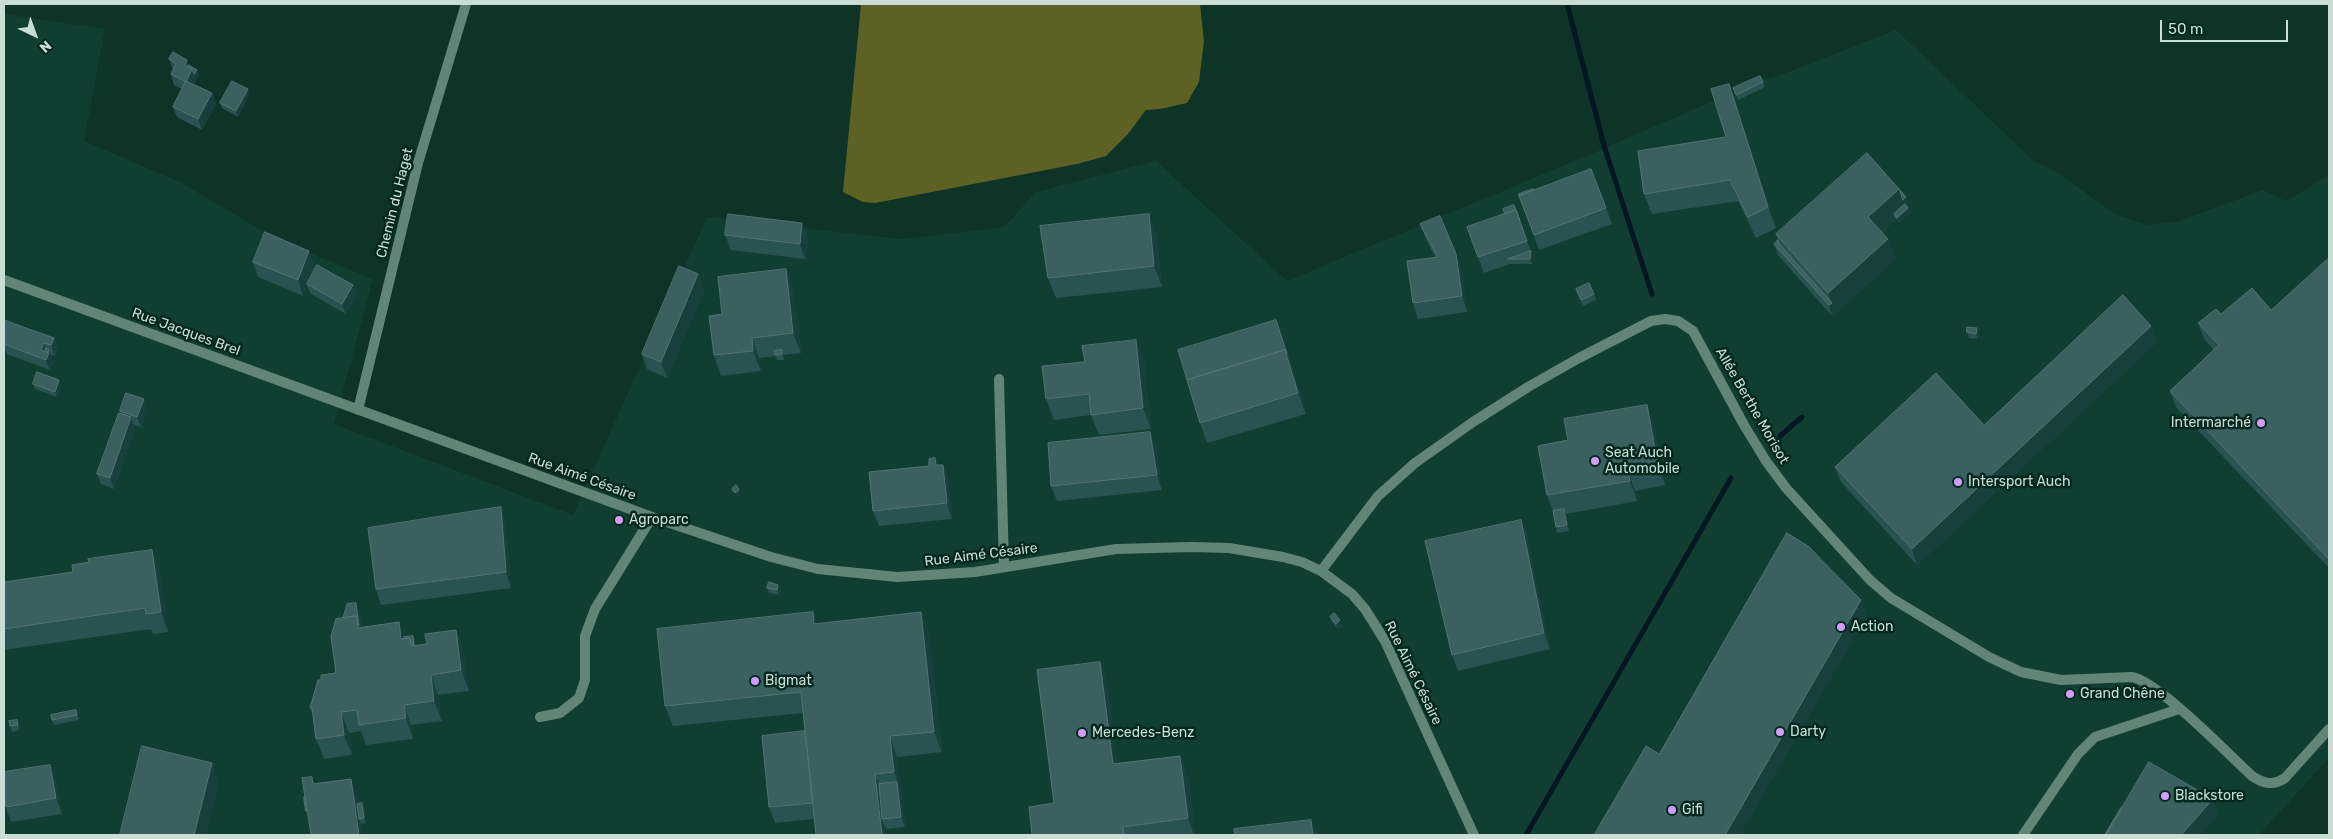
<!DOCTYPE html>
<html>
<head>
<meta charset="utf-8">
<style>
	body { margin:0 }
	#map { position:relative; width:2333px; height:839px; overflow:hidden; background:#0e3327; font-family:Rubik,sans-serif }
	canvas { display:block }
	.frame { position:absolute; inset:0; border:5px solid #c9ddd5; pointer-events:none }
	.north { position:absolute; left:10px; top:10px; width:50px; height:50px; -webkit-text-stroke:4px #03291e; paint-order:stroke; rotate:138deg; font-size:14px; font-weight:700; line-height:20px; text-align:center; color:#c9ddd5 }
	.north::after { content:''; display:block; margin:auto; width:18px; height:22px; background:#c9ddd5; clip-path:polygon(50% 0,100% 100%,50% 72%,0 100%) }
	.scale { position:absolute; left:2160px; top:20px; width:128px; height:22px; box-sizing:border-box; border:2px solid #c9ddd5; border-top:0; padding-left:6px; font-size:15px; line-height:18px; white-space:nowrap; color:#c9ddd5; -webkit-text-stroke:4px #03291e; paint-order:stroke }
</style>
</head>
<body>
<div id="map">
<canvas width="2333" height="839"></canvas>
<div class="frame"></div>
<div class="north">N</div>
<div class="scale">50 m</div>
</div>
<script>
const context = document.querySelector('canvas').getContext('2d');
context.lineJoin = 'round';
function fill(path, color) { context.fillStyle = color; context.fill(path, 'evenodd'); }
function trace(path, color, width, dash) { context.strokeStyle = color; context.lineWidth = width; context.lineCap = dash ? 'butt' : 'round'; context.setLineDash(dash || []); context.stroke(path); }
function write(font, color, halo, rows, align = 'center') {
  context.font = font + ' Rubik,sans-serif'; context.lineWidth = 5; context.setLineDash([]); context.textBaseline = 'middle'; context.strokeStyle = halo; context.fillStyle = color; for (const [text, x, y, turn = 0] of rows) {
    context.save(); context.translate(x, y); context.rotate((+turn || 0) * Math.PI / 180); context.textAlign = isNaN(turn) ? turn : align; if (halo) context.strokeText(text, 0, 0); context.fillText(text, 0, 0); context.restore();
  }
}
const built = new Path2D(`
	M4,14L105,29L84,141L180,182L278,240L373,279L334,424L573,515L707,217L902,239L1004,227L1036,192L1156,161L1287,281L1596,152L1761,80L1778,76L1896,30L2035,162L2055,171L2118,216L2148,225L2177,222L2263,190L2286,201L2329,175V758L2259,835H4Z`);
const forest = new Path2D(`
	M861,4H1200L1204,41L1199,82L1187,103L1160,109L1146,110L1128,134L1106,156L1077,164L875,203L863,202L843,192Z`);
const stream = new Path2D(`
	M1567,4L1605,149L1652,294
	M1780,436L1802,417
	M1526,835L1731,478`);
const minor = new Path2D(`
	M4,280L652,517L771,557L818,569L897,577L975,572L1116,549L1191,547L1229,548L1283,557L1302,562L1321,571L1352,594L1365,609L1385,641L1474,835
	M999,379L1004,567
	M358,410L418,163L466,4
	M1321,571L1378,496L1415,463L1473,422L1528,387L1579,358L1651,321L1665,319L1678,321L1693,331L1744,425L1766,461L1786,488L1870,580L1891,598L1989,657L2021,672L2061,680L2132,677C2159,682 2229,755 2252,776C2264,784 2273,786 2285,778L2329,729
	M540,717L560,713L579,698L585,680V636L595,609L652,517
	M2023,835L2078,754L2095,737L2179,709`);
const wall = new Path2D(`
	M169,59L189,65L199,75L194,84L212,93L216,104L202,130L177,117L173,107L182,89L174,85L171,74L173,70Z
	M1763,82L1765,87L1738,100L1733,88Z
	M1729,84L1736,104L1776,228L1756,238L1738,201L1652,214L1644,194L1726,137Z
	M249,95L238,117L222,108L220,103Z
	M1591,169L1612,224L1539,250L1519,194L1534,190Z
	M1900,190L1906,197L1908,203L1905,205L1908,208L1910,213L1899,223L1896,219L1882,232L1896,259L1832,316L1778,255L1774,244L1778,240L1776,234Z
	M1514,205L1533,257L1532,264H1510L1484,273L1467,227L1505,214Z
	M1149,214L1156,234L1162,287L1056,298L1048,278Z
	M802,223L808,239L805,259L731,250L725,235Z
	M1420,224L1456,254L1461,270L1467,312L1418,319L1413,303L1435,257L1426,239Z
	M2329,258V568L2176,407L2170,391L2214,350L2204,339L2198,323L2221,314L2271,310Z
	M253,262L315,267L313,273L353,285L357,295L346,314L311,294L307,286L303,296L258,277Z
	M786,269L793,289L801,353L783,355L784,360H777L775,356L759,358L761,371L721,376L714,355L722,314Z
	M698,274L704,290L667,378L647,369L642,354Z
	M1576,289L1594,294L1596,300L1583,306Z
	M4,320L54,338L58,349L55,356L51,355L50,358L53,363L50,370L7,354L4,347Z
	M2151,326L2157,342L1917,565L1841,482L1835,467L1984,425Z
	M1977,328L1979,334L1978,339L1969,338L1967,332Z
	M1282,335L1306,414L1207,443L1200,423Z
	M1144,361L1151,429L1099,435L1091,415L1054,420L1046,399Z
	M33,384L61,385L57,397L35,389Z
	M1647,405L1654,425L1665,485L1635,491L1637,501L1566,514L1569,531L1557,533L1556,527L1553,511L1547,495L1568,440Z
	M148,410L141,427L134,425L135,428L114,489L101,484L97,474L121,414L120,411Z
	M1150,432L1156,447L1162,490L1057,501L1051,486Z
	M938,465H943L948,480L952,519L879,526L873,511Z
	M1521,520L1527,535L1550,649L1458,671L1452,655Z
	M506,523L511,588L381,605L376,589Z
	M152,550L160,571L168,632L153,634L151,629L4,650V582L73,572L89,562Z
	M778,585L780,590L779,595L769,593L767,588Z
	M921,612L929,633L942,752L897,757L905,827L886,829L887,835L814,819L775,823L769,807L805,731L803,713L673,726L665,706L817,624Z
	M360,614L362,627L399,622L404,637L413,636L415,645L427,644L456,630L463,651L469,691L438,695L442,721L411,725L413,739L366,745L361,731L349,733L352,755L324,759L316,739L314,718L310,708L321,680L334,673L335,670L343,618Z
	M1330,617L1340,620L1342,626L1338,629L1332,622Z
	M1100,662L1107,682L1117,763L1180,756L1188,776L1195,835H1032L1054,803Z
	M76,710L79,720L54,725L52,720Z
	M17,720L20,730L12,732L10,726Z
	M312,777L314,784L357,795L358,803L364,808L366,823L361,824L308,816L306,811L305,797Z
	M56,781L62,814L11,822L6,807Z`);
const shadedWall = new Path2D(`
	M187,60L191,71L185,65Z
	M192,69L197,70L199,75L190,93L186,82Z
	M1729,84L1736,104L1776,228L1768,207Z
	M248,89L249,95L238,117L236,111Z
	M212,93L216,104L202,130L198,119Z
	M1899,189L1903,200L1906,197L1908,203L1905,205L1908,208L1910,213L1899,223L1897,218L1894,214L1896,219L1877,236L1868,217Z
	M1149,214L1156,234L1162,287L1154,266Z
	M802,223L808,239L805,259L800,244Z
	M1888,239L1896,259L1832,316L1829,305L1832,303L1828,293Z
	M309,251L315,267L308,284H307V286L303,296L298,280Z
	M1531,251L1533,257L1532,264L1530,259Z
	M1456,254L1461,270L1467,312L1462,296Z
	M786,269L793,289L801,353L793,333Z
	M698,274L704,290L667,378L661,362Z
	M353,285L357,295L346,314L342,304Z
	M1276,320L1282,335L1306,414L1298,393Z
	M2151,326L2157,342L1917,565L1912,549Z
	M1977,328L1979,334L1978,339L1976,334Z
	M54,338L58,349L55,356L51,345Z
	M752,338L759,358L761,371L753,351Z
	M1136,340L1144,361L1151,429L1143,408Z
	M44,343L48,354L49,350L51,355L50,358L53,363L50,370L41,350Z
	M59,380L61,385L57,397L55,392Z
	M144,399L148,410L141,427L137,417Z
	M1647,405L1654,425L1665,485L1658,465Z
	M131,417L135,428L114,489L110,478Z
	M1150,432L1156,447L1162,490L1157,475Z
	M943,465L948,480L952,519L947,503Z
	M1628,470L1635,491L1637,501L1630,481Z
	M739,490L741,495L737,498L735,493Z
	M501,507L506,523L511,588L506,572Z
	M1564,509L1566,514L1569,531L1567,525Z
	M1521,520L1527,535L1550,649L1544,633Z
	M152,550L160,571L168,632L161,612Z
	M778,585L780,590L779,595L777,590Z
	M1861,600L1867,616L1740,835H1725Z
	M356,603L360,614L365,649L358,628L356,616Z
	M813,612L820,632L814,624Z
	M921,612L929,633L942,752L934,732Z
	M1340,620L1342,626L1338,629L1336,624Z
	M399,622L406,643L401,639Z
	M456,630L463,651L469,691L461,670Z
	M1100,662L1107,682L1120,784L1113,764Z
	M431,675L438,695L442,721L434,701Z
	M404,705L411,725L413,739L406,718Z
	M341,712L349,733L352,755L344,735Z
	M890,736L897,757L901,793L894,772Z
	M1180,756L1188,776L1195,835H1194L1188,818Z
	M212,763L219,783L206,835H194Z
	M50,765L56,781L62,814L56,798Z
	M875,774L883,794L882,819L886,829L887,835H882Z
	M351,779L357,795L360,819H359L361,824L363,835H359Z
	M897,782L901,793L905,827L901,817Z
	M2213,799L2218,815L2201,835H2181Z
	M362,803L364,808L366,823L364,818Z
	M1311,820L1317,835H1313Z`);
const building = new Path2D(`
	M173,52L187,60L185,65L192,69L186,82L171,74L176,64L169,59Z
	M189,65L197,70L194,74L192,69L188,67Z
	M1760,76L1763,82L1736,95L1733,88Z
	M186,81L212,93L198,119L173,107Z
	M232,81L248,89L236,111L220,103Z
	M1729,84L1768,207L1748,217L1730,180L1644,194L1638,151L1726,137L1711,89Z
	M1867,153L1899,189L1868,217L1888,239L1828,293L1776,234Z
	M1591,169L1606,208L1534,235L1519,196Z
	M1533,189L1534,190L1519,196V194Z
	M1900,190L1906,197L1903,200Z
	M1905,204L1908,208L1897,218L1894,214Z
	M1514,205L1520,221L1516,210L1505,214L1503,209Z
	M1516,210L1527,241L1478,257L1467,227Z
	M728,214L802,223L800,244L725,235Z
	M1149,214L1154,266L1048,278L1040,226Z
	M1440,216L1456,254L1462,296L1413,303L1407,261L1438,257L1420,224Z
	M265,232L309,251L298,280L253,262Z
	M1778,240L1779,244L1832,303L1829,305L1774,244Z
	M1531,251L1530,259H1508Z
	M2329,258V559L2170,391L2219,345L2198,323L2216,309L2221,314L2252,288L2271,310Z
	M317,265L353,285L342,304L307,284Z
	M679,266L698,274L661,362L642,354Z
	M786,269L793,333L752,338L753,351L714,355L709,316L722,314L718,277Z
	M1589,283L1594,294L1581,300L1576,289Z
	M2123,295L2151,326L1912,549L1835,467L1936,373L1984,425Z
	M4,320L54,338L51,345L44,343L41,350L49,353L46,360L4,344V341L5,337L4,336Z
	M1276,320L1287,354L1285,350L1187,380L1178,350Z
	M1967,327L1977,328L1976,334L1967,332Z
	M1136,340L1143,408L1091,415L1089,394L1046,399L1042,366L1085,362L1082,346Z
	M46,348L49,350L48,353L45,351Z
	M782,350V354L775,355L774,351Z
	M1285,350L1298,393L1200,423L1187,380Z
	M37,372L59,380L55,392L33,384Z
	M126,393L144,399L137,417L120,411Z
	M1647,405L1658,465L1628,470L1630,481L1547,495L1538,446L1568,440L1564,419Z
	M119,413L131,417L110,478L97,474Z
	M1150,432L1157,475L1051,486L1048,443Z
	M935,458L936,465H943L947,503L873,511L869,472L929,466V459Z
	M736,485L739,490L735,493L732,489Z
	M501,507L506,572L376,589L368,528Z
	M1564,509L1567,525L1556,527L1553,511Z
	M1521,520L1544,633L1452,655L1425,541Z
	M1787,533L1808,546L1861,600L1725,835H1594L1646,746L1659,754Z
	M152,550L161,612L146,614L145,608L4,629V582L73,572L72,565L89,562L88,559Z
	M769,582L778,585L777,590L767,588Z
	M356,603L359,626L356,616L343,618L347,604Z
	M813,612L814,624L921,612L934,732L890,736L894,772L875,774L882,835H816L801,692L665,706L657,629Z
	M1334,613L1340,620L1336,624L1330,617Z
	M356,616L358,628L399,622L401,639L410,638L411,646L427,644L425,634L456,630L461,670L431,675L434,701L404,705L406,718L359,725L357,710L341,712L344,735L316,739L312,708H310L318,680H321V675L336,673L331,636L336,619Z
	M413,636L414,646H413L410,638L404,639V637Z
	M1100,662L1113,764L1180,756L1188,818L1123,827L1124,835H1032L1029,807L1054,803L1037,670Z
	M76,710L77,715L52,720L51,715Z
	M17,720L18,725L10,726L9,721Z
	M805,731L813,803L769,807L762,736Z
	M142,746L212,763L194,835H120Z
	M2149,762L2213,799L2181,835H2106Z
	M50,765L56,798L6,807L4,796V772Z
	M312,777L313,784L351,779L359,835H311L302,778Z
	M897,782L901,817L882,819L879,784Z
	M304,797H305L307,811H306Z
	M362,803L364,818L359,819L357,804Z
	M2121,808L2122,809L2106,835H2105Z
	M1311,820L1313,835H1235L1234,829Z`);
const markers = [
	[2261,423,5,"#d49cfb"],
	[1595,461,5,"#d49cfb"],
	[1958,482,5,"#d49cfb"],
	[619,520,5,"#d49cfb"],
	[1841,627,5,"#d49cfb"],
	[755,681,5,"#d49cfb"],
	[2070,694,5,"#d49cfb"],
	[1780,732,5,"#d49cfb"],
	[1082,733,5,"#d49cfb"],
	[2165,796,5,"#d49cfb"],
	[1672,810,5,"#d49cfb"]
];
const streetNames = [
	["Chemin du Haget",395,203,-76],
	["Rue Jacques Brel",186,332,20],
	["Allée Berthe Morisot",1752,406,60],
	["Rue Aimé Césaire",582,477,20],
	["Rue Aimé Césaire",981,555,-7],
	["Rue Aimé Césaire",1413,673,64]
];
const poiNames = [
	["Intermarché",2251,423,"right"],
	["Seat Auch",1605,453],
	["Automobile",1605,469],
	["Intersport Auch",1968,482],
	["Agroparc",629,520],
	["Action",1851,627],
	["Bigmat",765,681],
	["Grand Chêne",2080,694],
	["Darty",1790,732],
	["Mercedes-Benz",1092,733],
	["Blackstore",2175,796],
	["Gifi",1682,810]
];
fill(built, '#103f32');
fill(forest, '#5d6123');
trace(stream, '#02171f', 5);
trace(minor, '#618678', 10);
fill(wall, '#295252');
fill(shadedWall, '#173f3b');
fill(building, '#3a6060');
trace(building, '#517472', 1);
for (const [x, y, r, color] of markers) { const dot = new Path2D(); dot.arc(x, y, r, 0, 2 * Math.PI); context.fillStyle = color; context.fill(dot); trace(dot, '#03291e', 2); }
write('14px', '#c9ddd5', '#03291e', streetNames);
write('14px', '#c9ddd5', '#03291e', poiNames, 'left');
</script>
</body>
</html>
